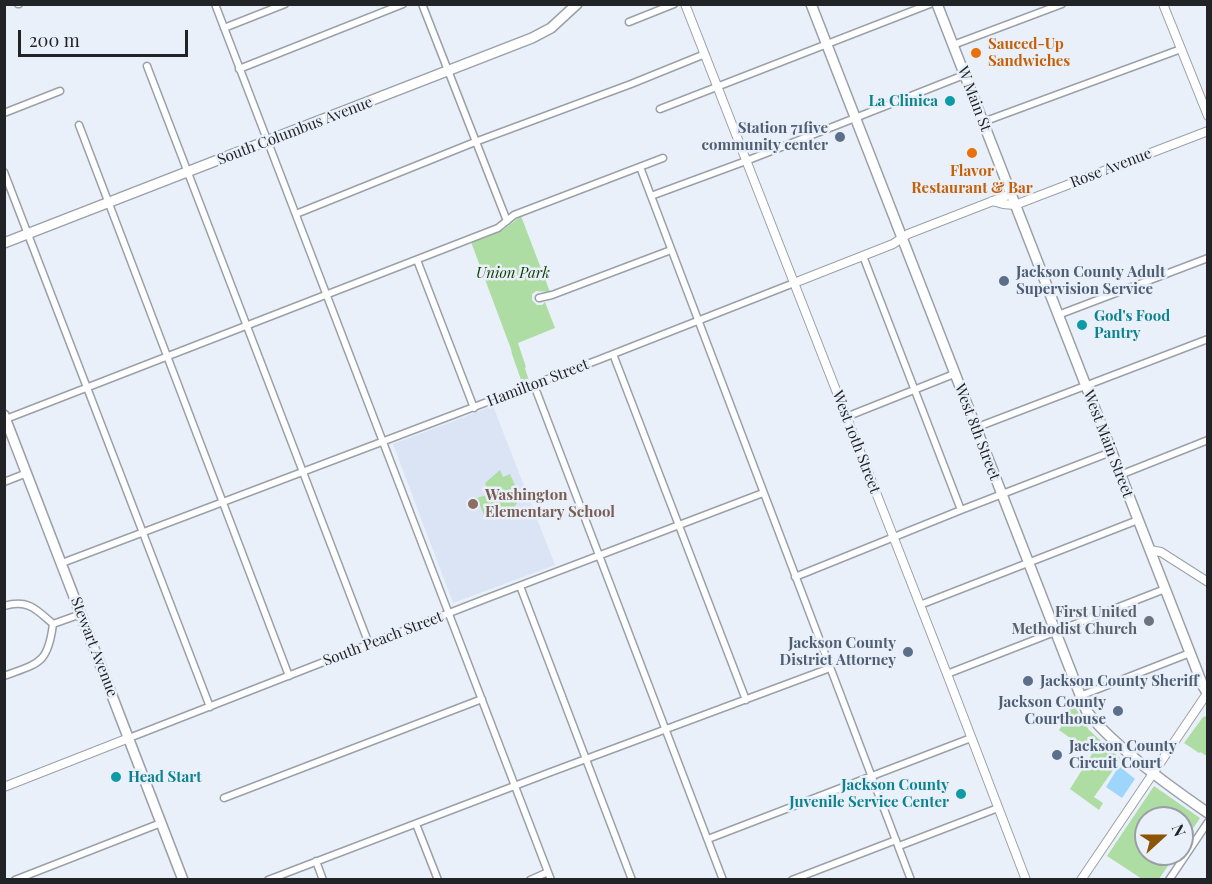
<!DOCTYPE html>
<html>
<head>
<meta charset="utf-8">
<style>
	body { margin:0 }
	#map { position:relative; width:1212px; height:884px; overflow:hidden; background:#eaf0f9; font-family:"Playfair Display",serif }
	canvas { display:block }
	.frame { position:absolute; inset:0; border:6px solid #212327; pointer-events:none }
	.north { position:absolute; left:1134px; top:806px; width:60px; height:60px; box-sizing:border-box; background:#eaf0f9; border:2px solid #9a9ea5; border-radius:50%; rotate:69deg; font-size:16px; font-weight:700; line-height:24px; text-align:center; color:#212327 }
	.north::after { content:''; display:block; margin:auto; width:21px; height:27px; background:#8b5407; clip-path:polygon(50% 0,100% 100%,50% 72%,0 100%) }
	.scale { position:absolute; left:18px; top:30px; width:170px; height:27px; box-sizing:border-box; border:3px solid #212327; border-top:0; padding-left:8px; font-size:18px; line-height:21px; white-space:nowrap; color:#212327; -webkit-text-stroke:4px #eaf0f9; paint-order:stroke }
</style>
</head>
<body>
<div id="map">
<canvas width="1212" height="884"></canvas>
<div class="frame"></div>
<div class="north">N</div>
<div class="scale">200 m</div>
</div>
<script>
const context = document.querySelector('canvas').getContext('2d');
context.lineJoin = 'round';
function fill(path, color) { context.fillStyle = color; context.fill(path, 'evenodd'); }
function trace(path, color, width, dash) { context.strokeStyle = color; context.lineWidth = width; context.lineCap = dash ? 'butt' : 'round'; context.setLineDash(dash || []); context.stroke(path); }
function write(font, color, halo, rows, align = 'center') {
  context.font = font + ' "Playfair Display",serif'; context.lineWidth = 5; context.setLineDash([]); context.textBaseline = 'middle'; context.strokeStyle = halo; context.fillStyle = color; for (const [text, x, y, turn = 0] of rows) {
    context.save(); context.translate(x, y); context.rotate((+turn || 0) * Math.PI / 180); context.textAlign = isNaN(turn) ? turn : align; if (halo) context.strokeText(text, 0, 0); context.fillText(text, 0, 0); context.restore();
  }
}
const built = new Path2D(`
	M493,406L555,565L453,603L393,444Z`);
const green = new Path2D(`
	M521,216L550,292L536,291L532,294V300L537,305H542L545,302L555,328L518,343L526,367L525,368L529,381L522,383L512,354L511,349L471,242L503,230Z
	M500,470L503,477L510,474C514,484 524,499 513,508C508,511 499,513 494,515L492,512L484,515L477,498L489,494L485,483Z
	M1075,707L1089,730L1121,759L1094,797L1103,803L1099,810L1070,789L1092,754L1059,730L1065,720L1064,711Z
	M1207,716L1208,755L1207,756L1200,752L1199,753L1184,743L1203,717Z
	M1154,786L1200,818L1182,845V818H1146V854H1176L1159,879H1142L1107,856Z`);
const water = new Path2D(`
	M1119,766L1135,779L1122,798L1106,787Z`);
const minor = new Path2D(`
	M18,4H19
	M215,4L551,880
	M422,4L507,221
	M629,22L674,4
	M224,28L285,4
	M953,45L1062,4
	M147,66L369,644
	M239,69L403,4
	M660,109L930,4
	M4,113L60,91
	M983,122L1181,49
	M79,125L289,676
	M640,167L911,880
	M4,172L210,707
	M651,196L746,161L964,75
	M296,214L475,142L631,84L705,54
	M863,256L961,510
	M417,260L474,408
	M539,298L552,295L671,250
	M1058,315L1208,258
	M613,354L746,700
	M534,385L723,880
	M846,417L954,374
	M6,419L498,228L514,215L663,158
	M975,428L1208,339
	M1120,475L1208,440
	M4,482L27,473
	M62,563L598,360L794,283
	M795,577L961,510L1111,452
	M520,586L632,880
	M920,605L1138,520
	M4,606C28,599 36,609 53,624
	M53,624L81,614
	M947,674L1165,589
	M4,676C39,663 48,664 53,624
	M1080,696L1190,653
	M129,738L485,599L763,493
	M224,798L482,699
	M416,824L438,880
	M708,839L971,738
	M899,846L998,808
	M316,861L323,880
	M15,880L161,823
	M268,880L551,772L830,668
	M530,880L548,872
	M792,880L896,840
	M1169,880L1208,822`);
const tertiary = new Path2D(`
	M685,4L947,674L1026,880
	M1163,4L1208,116
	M992,201L1003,204L1015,205L1208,131
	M794,283L893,244L908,234L1011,194
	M1150,550L1161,552L1208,582
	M4,787L129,738
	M1081,880L1208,692`);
const secondary = new Path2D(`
	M811,4L1086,710C1099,728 1115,742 1132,756C1156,777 1182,795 1208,813
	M937,4L1203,686L1208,694
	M4,243L532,38L551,28L577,4
	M4,415L183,880`);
const markers = [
	[976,53,6,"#e8710a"],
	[950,101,6,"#0f9aa8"],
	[840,137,6,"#5c6f8a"],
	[972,153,6,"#e8710a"],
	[1004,281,6,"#5c6f8a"],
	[1082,325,6,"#0f9aa8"],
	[473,504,6,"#8d6e63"],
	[1149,621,6,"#6b7280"],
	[908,652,6,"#5c6f8a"],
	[1028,681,6,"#5c6f8a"],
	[1118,711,6,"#5c6f8a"],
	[1057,755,6,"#5c6f8a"],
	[116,777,6,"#0f9aa8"],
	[961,794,6,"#0f9aa8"]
];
const foodNames = [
	["Sauced-Up",988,44],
	["Sandwiches",988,61],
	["Flavor",972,171,"center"],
	["Restaurant & Bar",972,188,"center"]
];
const streetNames = [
	["W Main St",974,99,69],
	["South Columbus Avenue",295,131,-21],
	["Rose Avenue",1111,168,-21],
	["Hamilton Street",538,383,-21],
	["West 8th Street",977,432,69],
	["West 10th Street",856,442,69],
	["West Main Street",1108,444,69],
	["South Peach Street",383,639,-21],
	["Stewart Avenue",94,647,69]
];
const cultureNames = [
	["La Clinica",938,101],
	["God's Food",1094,316,"left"],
	["Pantry",1094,333,"left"],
	["Head Start",128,777,"left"],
	["Jackson County",949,785],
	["Juvenile Service Center",949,802]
];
const serviceNames = [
	["Station 71five",828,128],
	["community center",828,145],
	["Jackson County Adult",1016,272,"left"],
	["Supervision Service",1016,289,"left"],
	["Jackson County",896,643],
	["District Attorney",896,660],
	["Jackson County Sheriff",1040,681,"left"],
	["Jackson County",1106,702],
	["Courthouse",1106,719],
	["Jackson County",1069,746,"left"],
	["Circuit Court",1069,763,"left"]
];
const parkNames = [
	["Union Park",513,273]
];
const educationNames = [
	["Washington",485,495],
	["Elementary School",485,512]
];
const worshipNames = [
	["First United",1137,612],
	["Methodist Church",1137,629]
];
fill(built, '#dbe4f4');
fill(green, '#aedda4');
fill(water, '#9dd5fb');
trace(minor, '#9ba0a8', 9);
trace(tertiary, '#9ba0a8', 10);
trace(secondary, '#9ba0a8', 12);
trace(minor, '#fff', 6);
trace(tertiary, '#fff', 8);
trace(secondary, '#fff', 9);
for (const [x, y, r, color] of markers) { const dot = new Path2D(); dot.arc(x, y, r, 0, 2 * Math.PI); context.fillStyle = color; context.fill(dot); trace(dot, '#eaf0f9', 2); }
write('bold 15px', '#c56008', '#eaf0f9', foodNames, 'left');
write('15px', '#212327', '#eaf0f9', streetNames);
write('bold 15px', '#0d838f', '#eaf0f9', cultureNames, 'right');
write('bold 15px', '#4e5e75', '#eaf0f9', serviceNames, 'right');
write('italic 15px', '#0d3e01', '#eaf0f9', parkNames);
write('bold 15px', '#785e54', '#eaf0f9', educationNames, 'left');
write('bold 15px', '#5b616d', '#eaf0f9', worshipNames, 'right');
</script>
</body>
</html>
